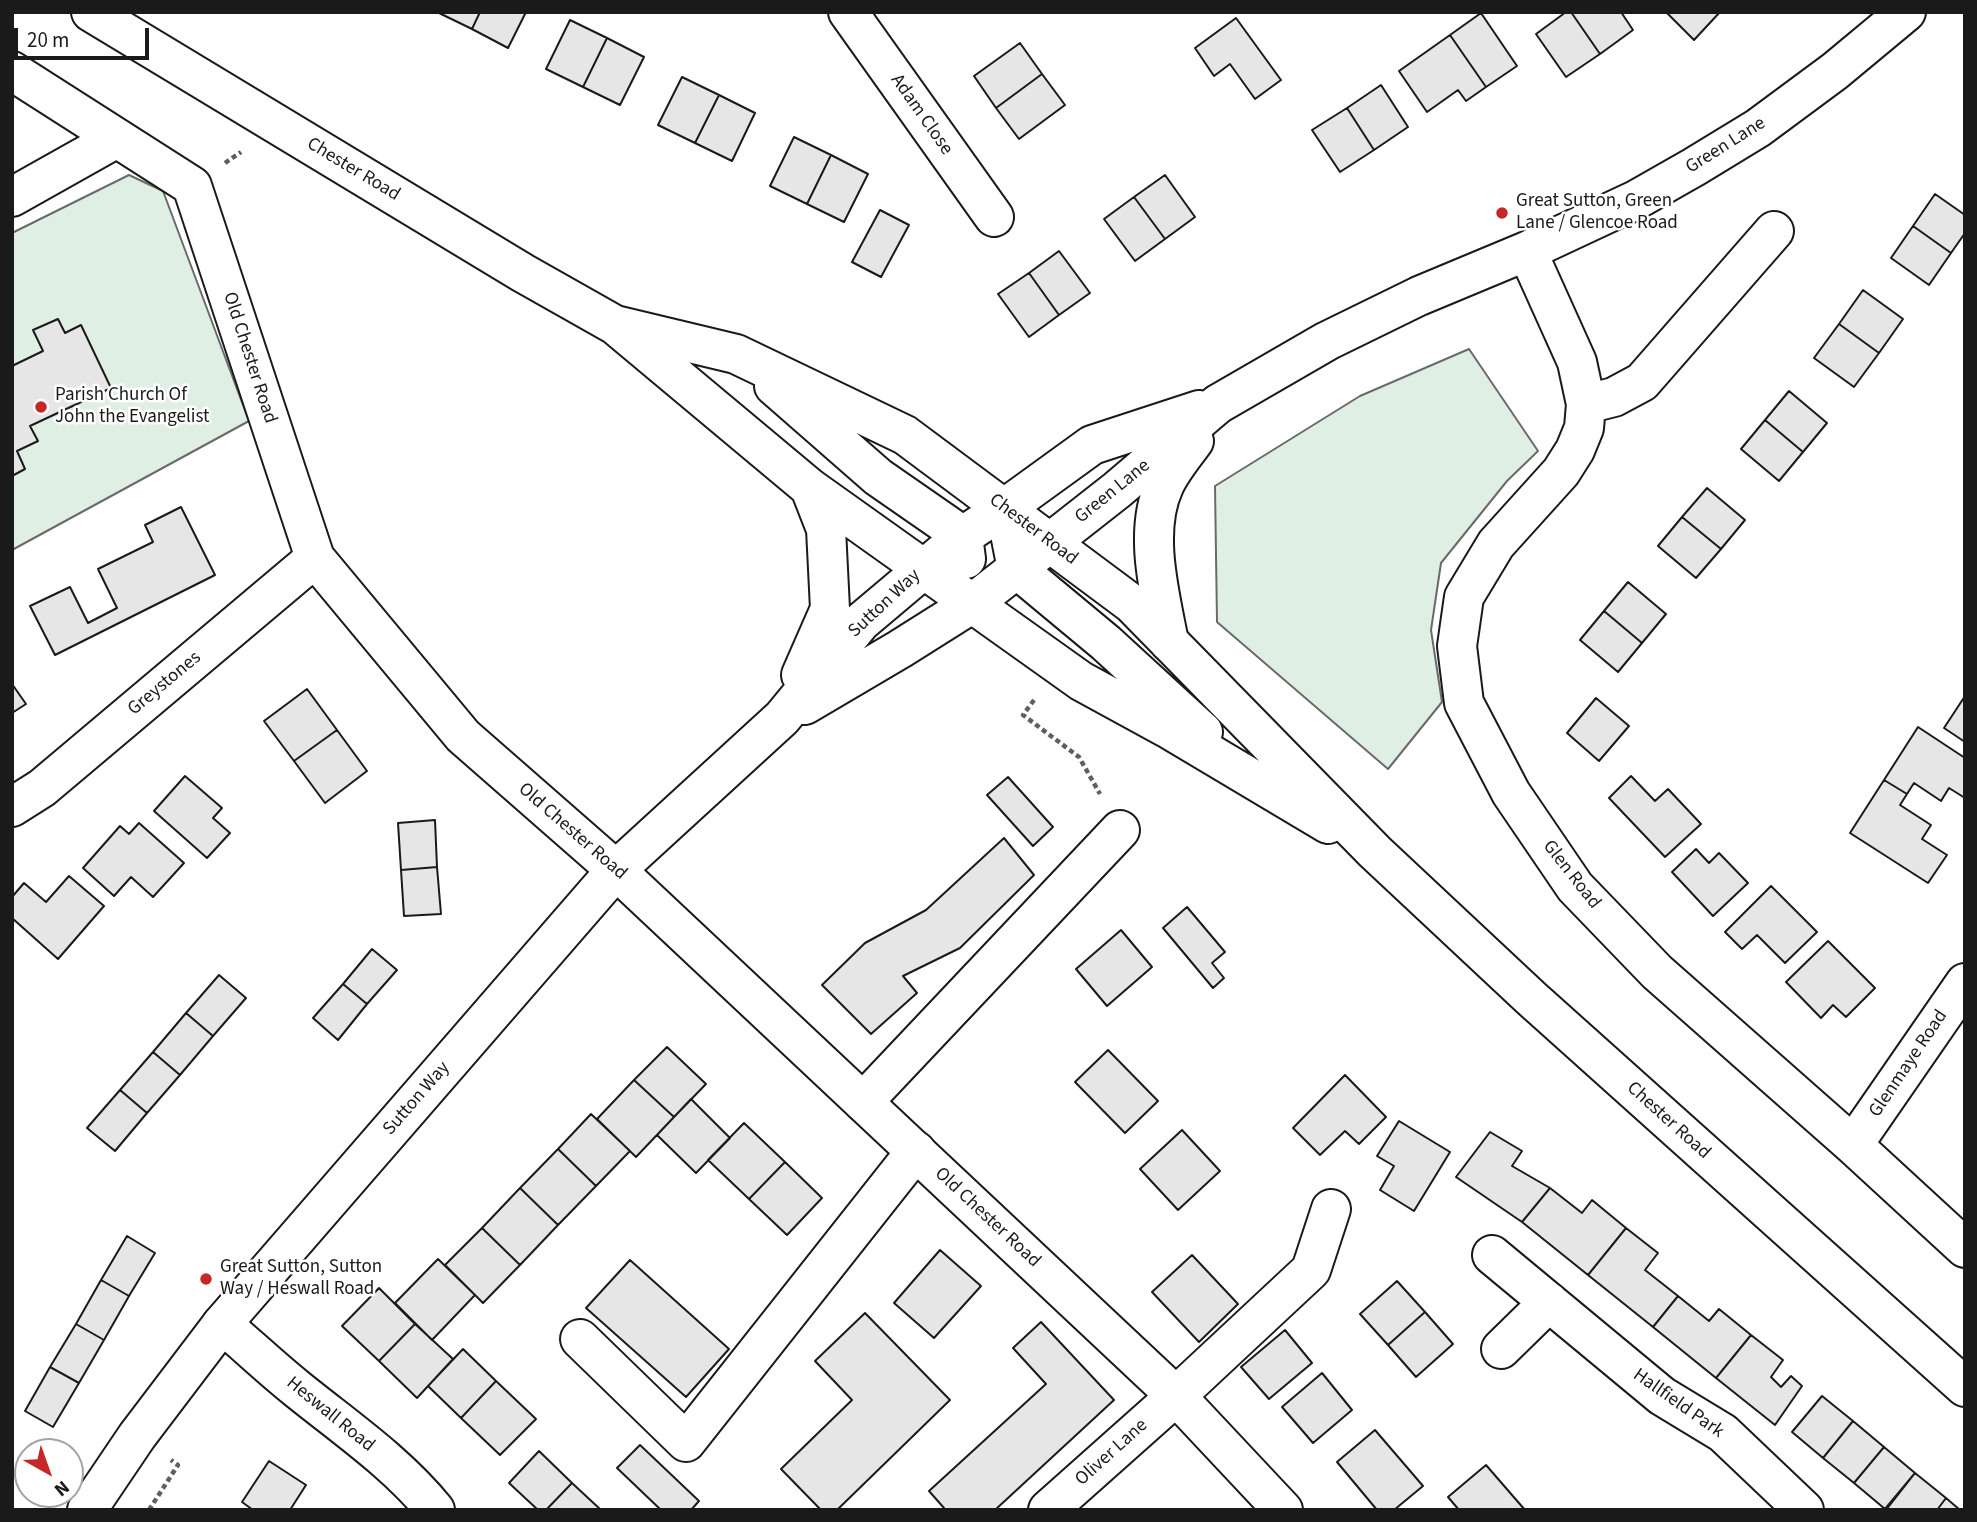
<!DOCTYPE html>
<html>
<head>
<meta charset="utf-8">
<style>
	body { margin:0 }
	#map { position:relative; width:1977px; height:1522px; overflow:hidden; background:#fff; font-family:"Source Sans 3",sans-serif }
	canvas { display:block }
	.frame { position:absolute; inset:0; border:14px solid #1a1a1a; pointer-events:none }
	.north { position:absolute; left:14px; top:1438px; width:70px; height:70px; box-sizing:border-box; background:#fff; border:2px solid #a3a3a3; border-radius:50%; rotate:140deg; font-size:19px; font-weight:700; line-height:28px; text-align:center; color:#1a1a1a }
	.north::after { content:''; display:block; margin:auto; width:24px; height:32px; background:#c62828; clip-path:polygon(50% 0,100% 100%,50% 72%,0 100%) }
	.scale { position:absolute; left:14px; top:28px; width:135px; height:32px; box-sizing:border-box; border:4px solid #1a1a1a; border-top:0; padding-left:9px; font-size:21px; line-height:24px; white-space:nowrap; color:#1a1a1a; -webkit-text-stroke:5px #fff; paint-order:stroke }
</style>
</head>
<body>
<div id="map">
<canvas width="1977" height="1522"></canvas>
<div class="frame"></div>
<div class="north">N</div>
<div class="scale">20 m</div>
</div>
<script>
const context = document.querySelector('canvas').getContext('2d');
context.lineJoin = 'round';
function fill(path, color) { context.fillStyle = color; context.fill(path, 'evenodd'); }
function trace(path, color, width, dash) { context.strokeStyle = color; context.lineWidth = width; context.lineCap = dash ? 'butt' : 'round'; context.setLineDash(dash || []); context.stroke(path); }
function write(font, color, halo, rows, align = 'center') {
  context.font = font + ' "Source Sans 3",sans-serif'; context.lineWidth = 5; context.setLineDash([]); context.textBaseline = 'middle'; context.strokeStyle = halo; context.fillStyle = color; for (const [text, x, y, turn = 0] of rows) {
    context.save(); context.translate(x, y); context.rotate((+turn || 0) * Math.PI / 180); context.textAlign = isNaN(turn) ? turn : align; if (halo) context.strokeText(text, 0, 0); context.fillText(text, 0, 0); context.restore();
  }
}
const green = new Path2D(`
	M129,175L163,191L249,421L12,550V233Z
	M1469,349L1538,451L1507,481L1441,563L1431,630L1442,702L1388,769L1217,622L1215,486L1360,396Z`);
const building = new Path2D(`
	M437,12H480L472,29Z
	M480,12H526L508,48L472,29Z
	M1566,12H1571L1600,54L1566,77L1536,34Z
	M1571,12H1621L1633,30L1600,54Z
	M1666,12H1720L1694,40Z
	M1481,13L1517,66L1486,87L1450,35Z
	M1236,18L1281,80L1255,99L1230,64L1214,76L1195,48Z
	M570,20L607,38L583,87L546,69Z
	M1450,35L1486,87L1466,101L1458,90L1427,112L1399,71Z
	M607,38L644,57L620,105L583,87Z
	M1020,43L1042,74L996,108L974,76Z
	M1042,74L1065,105L1019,139L996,108Z
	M682,77L719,95L695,143L658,125Z
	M1381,85L1408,127L1374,150L1347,108Z
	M719,95L755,113L732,161L695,143Z
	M1347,108L1374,150L1340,172L1312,130Z
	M794,137L831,155L807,204L770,186Z
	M831,155L868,174L844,222L807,204Z
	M1165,175L1195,217L1165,239L1134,197Z
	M1935,194L1965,215V233L1951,253L1913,226Z
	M1134,197L1165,239L1135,261L1104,219Z
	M880,210L909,225L881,277L852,262Z
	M1913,226L1951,253L1929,285L1891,258Z
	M1059,251L1090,293L1059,315L1029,273Z
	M1029,273L1059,315L1029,337L998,294Z
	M1863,290L1903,319L1879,353L1839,324Z
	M58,319L65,333L81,325L111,388L30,426L38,441L17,451L25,469L12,476V366L43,351L33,330Z
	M1839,324L1879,353L1854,387L1814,358Z
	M1789,391L1827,423L1803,452L1765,420Z
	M1765,420L1803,452L1779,481L1741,449Z
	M1707,488L1745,520L1721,549L1682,517Z
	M181,507L215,575L55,655L30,606L70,587L88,623L117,608L98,569L153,542L145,525Z
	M1682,517L1721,549L1696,578L1658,546Z
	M1628,582L1666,614L1642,643L1604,611Z
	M1604,611L1642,643L1618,672L1580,640Z
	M12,684L26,704L12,713Z
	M307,689L337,730L294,761L264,721Z
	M1965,696V742L1944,728Z
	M1596,698L1629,726L1599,761L1567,733Z
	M1918,727L1965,758V798L1949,788L1941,801L1914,783L1907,794L1884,780Z
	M337,730L367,771L325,803L294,761Z
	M185,776L222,808L213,818L230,833L207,858L154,811Z
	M1631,776L1655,801L1668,789L1701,824L1665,857L1609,798Z
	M1008,777L1053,827L1033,846L987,795Z
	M1884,780L1907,794L1900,805L1931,825L1922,839L1947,855L1928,883L1850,833Z
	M435,820L437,867L401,870L398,823Z
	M139,823L184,863L153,897L131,877L114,896L83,868L120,826L129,834Z
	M1004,838L1034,875L960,948L903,976L917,993L871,1034L822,985L865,943L926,910Z
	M1696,849L1709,863L1719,853L1748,883L1713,916L1672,872Z
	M437,867L441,914L404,916L401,870Z
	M69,876L104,906L58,959L12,918V897L24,883L46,902Z
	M1771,886L1817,932L1785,963L1757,935L1742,949L1725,932Z
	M1187,907L1225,952L1212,963L1224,978L1213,988L1163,928Z
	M1121,930L1152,967L1107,1006L1076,969Z
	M1828,941L1875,988L1846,1017L1833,1005L1821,1018L1786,982Z
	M372,949L397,970L367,1004L343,984Z
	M219,975L246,998L213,1036L186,1013Z
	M343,984L367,1004L338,1040L313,1018Z
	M186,1013L213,1036L180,1075L153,1052Z
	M667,1047L706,1084L674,1117L634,1080Z
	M1108,1050L1158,1101L1125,1133L1075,1082Z
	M153,1052L180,1075L147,1113L120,1090Z
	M1345,1075L1386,1117L1359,1144L1345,1131L1320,1155L1293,1128Z
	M634,1080L674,1117L636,1157L597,1119Z
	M120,1090L147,1113L115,1151L87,1128Z
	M691,1099L730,1138L696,1173L657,1135Z
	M591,1114L630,1151L596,1186L558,1149Z
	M1399,1121L1450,1152L1414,1211L1380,1190L1394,1166L1377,1156Z
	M744,1123L785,1162L749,1199L708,1160Z
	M1182,1130L1220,1171L1178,1210L1140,1169Z
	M1490,1132L1522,1151L1512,1166L1550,1188L1522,1222L1456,1177Z
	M558,1149L596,1186L558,1225L520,1188Z
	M785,1162L822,1198L787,1235L749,1199Z
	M520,1188L558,1225L520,1265L482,1228Z
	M1550,1188L1582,1213L1592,1200L1626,1228L1588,1275L1522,1222Z
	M482,1228L520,1265L483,1303L445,1265Z
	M1626,1228L1658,1253L1645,1270L1678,1296L1653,1327L1588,1275Z
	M127,1236L155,1253L129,1296L101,1280Z
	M940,1250L981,1286L934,1338L894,1303Z
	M1192,1255L1238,1304L1199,1342L1152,1292Z
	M438,1259L475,1295L432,1340L395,1303Z
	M630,1260L729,1349L686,1397L586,1308Z
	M101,1280L129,1296L104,1340L76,1324Z
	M1397,1281L1425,1312L1388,1345L1360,1314Z
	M379,1288L415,1324L379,1361L342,1326Z
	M1678,1296L1709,1321L1719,1309L1751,1335L1716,1378L1653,1327Z
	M1425,1312L1453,1344L1416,1377L1388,1345Z
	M865,1313L950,1400L837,1510H821L781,1469L852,1400L815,1361Z
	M1041,1322L1114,1400L995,1510H942L944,1508L929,1491L1046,1384L1013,1348Z
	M76,1324L104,1340L79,1383L50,1367Z
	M415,1324L453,1359L417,1398L379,1361Z
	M1285,1330L1312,1363L1269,1399L1241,1367Z
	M1751,1335L1783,1360L1771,1377L1781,1387L1791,1376L1802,1386L1775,1425L1716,1378Z
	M463,1349L496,1381L461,1418L428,1386Z
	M50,1367L79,1383L53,1427L25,1411Z
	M1322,1373L1352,1410L1313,1443L1282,1407Z
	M496,1381L536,1419L500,1455L461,1418Z
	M1822,1396L1853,1421L1823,1458L1792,1432Z
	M1853,1421L1884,1447L1854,1483L1823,1458Z
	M1375,1430L1423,1486L1394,1510H1377L1337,1462Z
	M640,1445L699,1501L691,1510H661L617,1468Z
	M1884,1447L1915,1473L1885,1509L1854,1483Z
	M539,1451L572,1483L546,1510H538L509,1483Z
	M269,1461L306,1485L290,1510H253L242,1502Z
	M1486,1465L1525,1510H1459L1448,1497Z
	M1915,1473L1946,1498L1937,1510H1886Z
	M572,1483L601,1510H546Z
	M1946,1498L1960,1510H1937Z`);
const path = new Path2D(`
	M225,163L241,152
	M1034,700L1023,715L1079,757L1100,794
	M149,1510L178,1465L171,1460`);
const minor = new Path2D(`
	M848,12L994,217
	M12,71L192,186L315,558L463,736L616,870
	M12,197L117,138
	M1527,251L1577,362L1586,404L1614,397L1642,382L1774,231
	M1586,404L1584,428L1575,450L1561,472L1496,544L1464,597L1457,646L1464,703L1511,793L1575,887L1657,972L1853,1145L1965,1248
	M1005,508L1092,445L1199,410
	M973,603L1117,490L1218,404L1327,341L1419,296L1527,251L1636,200L1694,167L1758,128L1835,71L1906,12
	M1169,642C1160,595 1143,532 1164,486C1171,470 1184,455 1194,441
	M12,807L42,788L315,558
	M863,1102L1120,830
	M1853,1145L1965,983
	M1492,1255L1662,1396L1723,1433L1804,1510
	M222,1324C247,1345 271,1368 296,1388C344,1427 396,1462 435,1510
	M580,1339L686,1442L916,1151
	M1501,1349L1549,1302
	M1048,1510L1176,1396L1311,1270L1331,1209`);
const major = new Path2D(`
	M91,12L523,273L615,325L810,488L1081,681L1167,728L1328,824
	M615,325L736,354L905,435L1132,604L1375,852L1531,998L1965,1387
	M774,386L878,477L963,536L966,559
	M1005,508L1017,569L1106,643L1203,732
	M801,675L830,609L826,529L810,488
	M805,705L900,649L973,603
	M616,870L1176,1396L1283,1510
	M87,1510L137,1436L222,1324L616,870L782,718L861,622L963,536L1005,508`);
const markers = [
	[1502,213,7,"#c62828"],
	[41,407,7,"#c62828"],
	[206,1279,7,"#c62828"]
];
const streetNames = [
	["Adam Close",921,115,55],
	["Green Lane",1726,146,-32],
	["Chester Road",353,170,31],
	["Old Chester Road",249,358,72],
	["Green Lane",1113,492,-39],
	["Chester Road",1033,530,37],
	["Sutton Way",885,604,-43],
	["Greystones",165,684,-40],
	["Old Chester Road",572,832,41],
	["Glen Road",1571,875,52],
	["Glenmaye Road",1909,1064,-56],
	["Sutton Way",417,1099,-49],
	["Chester Road",1668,1121,42],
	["Old Chester Road",987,1218,43],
	["Hallfield Park",1678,1404,35],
	["Heswall Road",330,1415,39],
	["Oliver Lane",1112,1453,-42]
];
const poiNames = [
	["Great Sutton, Green",1516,202],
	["Lane / Glencoe Road",1516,224],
	["Parish Church Of",55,396],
	["John the Evangelist",55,418],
	["Great Sutton, Sutton",220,1268],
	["Way / Heswall Road",220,1290]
];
fill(green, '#e0efe3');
trace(green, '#6a6a6a', 2);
fill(building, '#e6e6e6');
trace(building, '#1a1a1a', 2);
trace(minor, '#1a1a1a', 42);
trace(major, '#1a1a1a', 42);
trace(path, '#5f5f5f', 4.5, [5, 3.5]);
trace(minor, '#fff', 38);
trace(major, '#fff', 38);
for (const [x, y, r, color] of markers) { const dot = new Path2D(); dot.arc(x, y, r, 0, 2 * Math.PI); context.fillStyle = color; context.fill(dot); trace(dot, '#fff', 2.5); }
write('19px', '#1a1a1a', '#fff', streetNames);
write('19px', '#1a1a1a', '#fff', poiNames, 'left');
</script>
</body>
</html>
